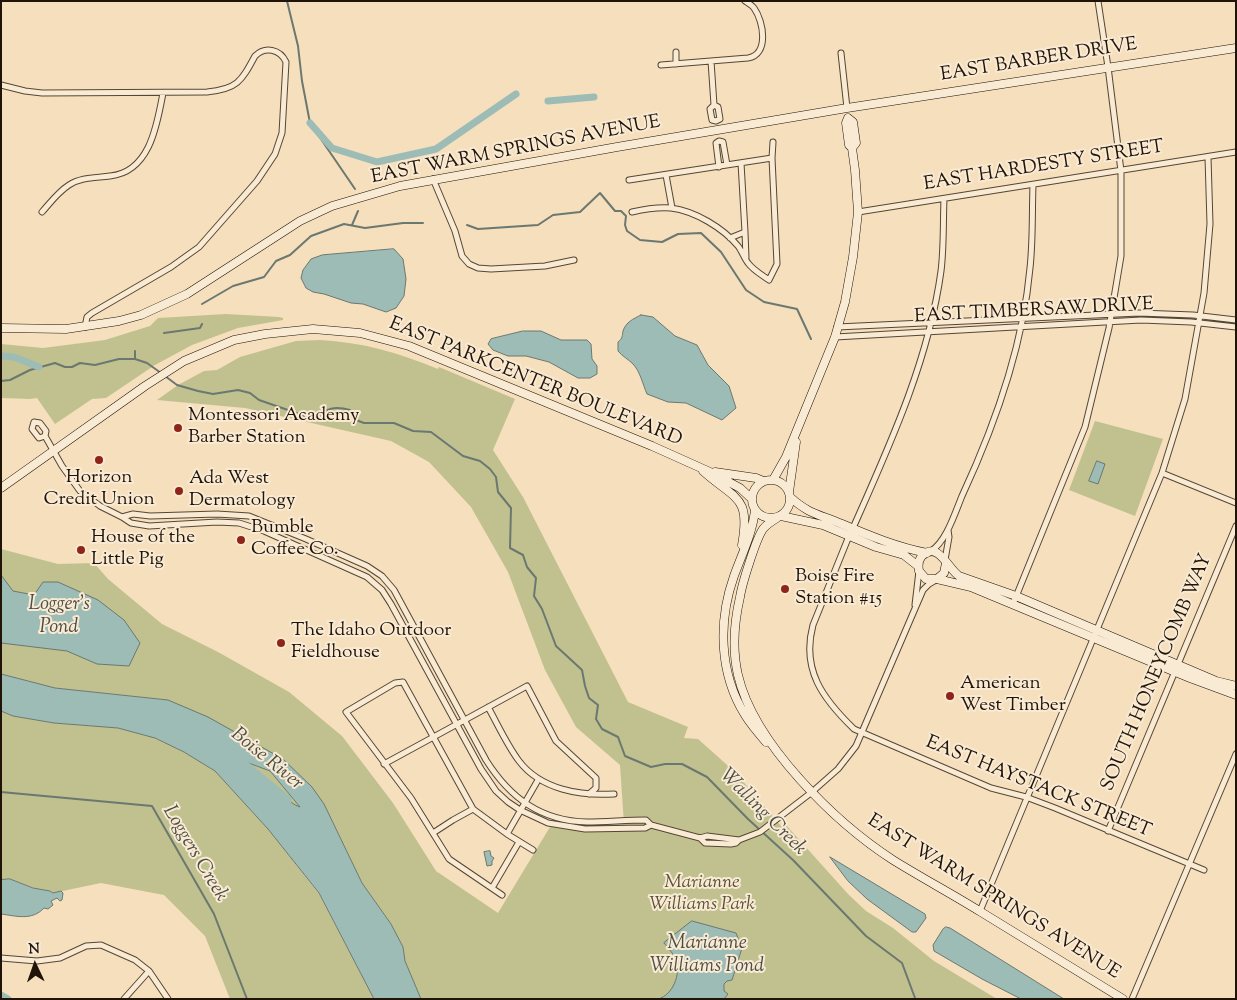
<!DOCTYPE html>
<html>
<head>
<meta charset="utf-8">
<style>
	body { margin:0 }
	#map { position:relative; width:1237px; height:1000px; overflow:hidden; background:#f6dfbd; font-family:"Sorts Mill Goudy",serif }
	canvas { display:block }
	.frame { position:absolute; inset:0; border:2px solid #201307; pointer-events:none }
	.north { position:absolute; left:10px; top:940px; width:50px; height:50px; -webkit-text-stroke:4px #f9ead4; paint-order:stroke; rotate:357deg; font-size:14px; font-weight:700; line-height:20px; text-align:center; color:#201307 }
	.north::after { content:''; display:block; margin:auto; width:18px; height:22px; background:#201307; clip-path:polygon(50% 0,100% 100%,50% 72%,0 100%) }
</style>
</head>
<body>
<div id="map">
<canvas width="1237" height="1000"></canvas>
<div class="frame"></div>
<div class="north">N</div>
</div>
<script>
const context = document.querySelector('canvas').getContext('2d');
context.lineJoin = 'round';
function fill(path, color) { context.fillStyle = color; context.fill(path, 'evenodd'); }
function trace(path, color, width, dash) { context.strokeStyle = color; context.lineWidth = width; context.lineCap = dash ? 'butt' : 'round'; context.setLineDash(dash || []); context.stroke(path); }
function write(font, color, halo, rows, align = 'center') {
  context.font = font + ' "Sorts Mill Goudy",serif'; context.lineWidth = 4; context.setLineDash([]); context.textBaseline = 'middle'; context.strokeStyle = halo; context.fillStyle = color; for (const [text, x, y, turn = 0] of rows) {
    context.save(); context.translate(x, y); context.rotate((+turn || 0) * Math.PI / 180); context.textAlign = isNaN(turn) ? turn : align; if (halo) context.strokeText(text, 0, 0); context.fillText(text, 0, 0); context.restore();
  }
}
const green = new Path2D(`
	M226,314L279,317L283,318V320L238,328L192,345L155,365L106,398L92,399L55,424L37,398L30,399L1,398V344L43,348L105,340L150,326L158,318Z
	M320,340C362,342 399,353 438,369L439,367L515,399L493,450L523,497L628,702L688,727L684,738L698,739L735,772L782,827L786,825L848,894L866,911L893,928L934,961L997,999H421L405,961L403,947L391,924L362,883L324,804L168,700L55,688L1,674V549L58,564L94,563L108,579L162,624L218,652L289,692L342,736L393,803L436,871L498,913L553,822L583,827L624,824L620,765L576,727L545,670L508,572L471,507L429,462L391,441L245,408L157,400L178,385L204,371L217,370L240,357L296,341Z
	M1095,421L1163,439L1135,516L1069,490Z
	M1,711L13,716L54,723L118,728L155,738L184,752L215,771L268,829L319,894L374,999H230L205,936L164,895L101,883L53,893L50,891L34,888L10,879L1,880Z
	M238,759L270,771L300,807C293,806 290,800 284,796C265,784 250,778 235,761Z`);
const water = new Path2D(`
	M394,249L403,259L406,279L404,296L396,308L386,312L363,304L351,303L324,294L313,292L306,288L301,278L303,270L311,259L322,255Z
	M641,315L653,317L675,336L697,345L708,365L729,386L736,408L722,420L686,403L668,402L647,394C643,385 640,371 633,364C628,359 622,356 618,351V342C623,338 622,336 623,331C626,322 633,319 641,315Z
	M523,331H541L561,340H587L591,344L592,359L597,366V374L590,378H578L549,362L526,356H508L493,350L488,344L491,339Z
	M1097,461L1105,464L1098,484L1089,481Z
	M1,575L13,591L34,595L43,582H58L98,600L124,620L140,643L129,666L97,664L67,651L1,643Z
	M1,674L55,688L168,700L208,717L283,759L312,787L324,804L362,883L391,924L403,947L405,961L421,999H374L319,893L268,829L215,771L184,752L155,738L118,728L54,723L13,716L1,711ZM238,759L270,771L300,807C293,805 289,800 284,796C266,785 250,777 236,761Z
	M490,851L491,856L494,858L492,861V865L487,866L484,852Z
	M830,857L925,914L926,918L916,932H912L867,899L848,881Z
	M10,879L33,888L50,891L53,893L61,891L63,893L62,900L60,901L57,898L51,901L53,905L48,909L44,908C32,921 16,916 1,914V880Z
	M692,921L736,933L742,948L732,980L727,981L724,984V991L728,994L724,999H658C673,995 681,974 676,960C674,954 668,948 664,943Z
	M946,927L950,928L1064,999H1021L982,979L934,951L933,945L943,929Z`);
const stream = new Path2D(`
	M287,1L298,46L302,81L310,123L355,189
	M352,225L358,211
	M467,225L478,229L538,225L553,215L580,212L600,193L615,211H621L626,216L625,225L627,231L640,240L662,242L678,234L701,233L721,252L746,290L764,302L797,309L811,339
	M202,304L233,286L264,277L276,261L290,255L311,236L344,224L365,228L403,223H423
	M164,333L200,328L202,324
	M135,359V351
	M165,376L177,385L198,391L213,394L238,390L250,393L259,400L311,418C326,410 332,405 350,410L356,420L364,423H394L413,431L431,432L463,456L480,461L490,469L496,477L498,492L511,508L510,548L523,555L527,567L536,578L534,596L542,609L556,646L582,670L585,686L589,698L598,705L596,719L602,729L618,737L625,756L651,767L665,764H682L707,777L748,819L793,860L866,936L902,963L915,998
	M1,381L10,380L30,370L55,363L65,367H72L80,363L95,365L119,359H135L147,363L161,373
	M1,792L152,806L214,914L247,999`);
const canal = new Path2D(`
	M548,101L594,97
	M310,123L332,148L377,162L436,149L516,94
	M1,356L14,357L39,367
	M1,995L8,999`);
const river = new Path2D(`
	M225,750L286,800`);
const street = new Path2D(`
	M676,52V64
	M841,53L847,108
	M711,61L714,105
	M661,65L748,58C769,55 764,22 754,8C752,5 748,3 745,1
	M1,85L25,91L42,93L207,92C237,89 241,82 255,56C265,46 280,49 286,62L282,133L275,154L257,181L199,247L171,267L92,313L87,317L85,327
	M714,105L718,107L720,119L716,121L712,120L710,109Z
	M741,163L745,232
	M719,167L716,143L719,141L723,142L727,165
	M666,175L672,208
	M433,179L455,231L462,256L469,264L478,268L491,269L545,266L574,260
	M629,180L772,158
	M42,212C50,203 58,192 69,185C81,177 96,178 110,176C150,172 157,125 163,93
	M632,212C645,209 658,207 671,208C695,211 723,228 738,246C742,251 744,258 748,263C753,270 762,275 769,280L777,264L772,158L773,142
	M858,212L1236,152
	M730,238L745,232L746,258
	M837,327L1139,313L1193,315L1236,320
	M835,337L1141,320L1191,322L1236,327
	M45,436L39,438L32,429L34,422L40,423L46,431L45,436L62,466L80,491L100,506L122,517L131,523L149,526L217,522L239,523L264,531L367,577L382,590L391,604L481,769L496,791L508,802L520,810L548,823L585,829L645,828L651,825
	M1162,473L1236,503
	M122,517L133,514L150,516L217,514L249,516L306,539L367,566L382,576L394,590L486,760C510,798 541,821 587,822C607,822 626,820 646,820L651,825L700,838L707,836L739,840
	M853,528C889,447 929,360 941,271C944,247 943,222 944,199
	M849,536L813,625C801,670 823,699 854,729L991,788L1026,797L1055,808L1204,870
	M931,551C946,542 955,513 962,496C995,425 1023,347 1030,268C1033,241 1032,212 1033,185
	M945,560L949,537L948,530
	M1013,604L1085,427L1109,328L1121,256V171L1108,67L1098,1
	M915,605L919,571
	M488,707C498,725 507,745 519,761C541,790 581,796 614,794
	M384,764L527,686L556,741L596,778V788L589,794
	M1108,831L1236,526
	M433,833L453,820L473,809
	M507,834L538,780
	M700,838L705,843L731,844L736,843L739,840L760,832L812,792L838,769L856,746L923,590L929,584L936,580
	M492,888L519,842
	M502,895L449,859L411,798L346,712L395,683L403,682L473,809L507,834L533,850
	M980,911L1162,473L1185,399L1204,293L1210,224L1208,157
	M1,958L37,961L60,958L86,946L101,945L135,960L149,971L168,999
	M124,999L149,971
	M1132,999L1236,754`);
const secondary = new Path2D(`
	M1,328L66,329L119,321L141,315L187,294L300,221L332,206L400,186L617,147L847,108L1236,48
	M703,471C735,500 751,495 742,545
	M715,472L756,478L763,481
	M752 499a19 19 0 1 1 38 0a19 19 0 1 1-38 0Z
	M773,480L786,457L835,337L845,302L853,257L858,212L855,170L852,148L849,145L846,123L848,118L853,122L856,143L852,148
	M1,488L145,386L184,361L234,340L265,334L313,329L360,333L409,346L652,446L710,472L740,488L752,499
	M789,492L796,442
	M790,497C810,515 819,514 842,524C870,536 897,547 927,553
	M755,511C752,534 742,554 734,576C718,621 719,673 745,715C751,725 759,734 766,742
	M781,516L823,525L876,547L904,555L918,566
	M777,518C772,521 767,524 763,529C756,539 742,584 740,597C734,623 732,649 738,675C754,744 836,823 893,860C922,878 952,894 981,912C1028,941 1075,970 1123,999
	M946,563L944,573L937,579H926L919,571C918,565 918,560 922,556C938,540 948,569 959,576L1016,596L1216,681L1236,686
	M937,579L971,587L1190,678L1236,695`);
const markers = [
	[178,428,5,"#8f2418"],
	[99,460,5,"#8f2418"],
	[179,491,5,"#8f2418"],
	[241,540,5,"#8f2418"],
	[81,550,5,"#8f2418"],
	[785,589,5,"#8f2418"],
	[281,643,5,"#8f2418"],
	[950,696,5,"#8f2418"]
];
const streetNames = [
	["EAST BARBER DRIVE",1039,61,-9],
	["EAST WARM SPRINGS AVENUE",516,151,-11],
	["EAST HARDESTY STREET",1044,167,-9],
	["EAST TIMBERSAW DRIVE",1034,312,-3],
	["EAST PARKCENTER BOULEVARD",535,383,22],
	["SOUTH HONEYCOMB WAY",1158,673,-67],
	["EAST HAYSTACK STREET",1038,788,22],
	["EAST WARM SPRINGS AVENUE",993,898,32]
];
const poiNames = [
	["Montessori Academy",188,417],
	["Barber Station",188,439],
	["Horizon",99,479,"center"],
	["Credit Union",99,501,"center"],
	["Ada West",189,480],
	["Dermatology",189,502],
	["Bumble",251,529],
	["Coffee Co.",251,551],
	["House of the",91,539],
	["Little Pig",91,561],
	["Boise Fire",795,578],
	["Station #15",795,600],
	["The Idaho Outdoor",291,632],
	["Fieldhouse",291,654],
	["American",960,685],
	["West Timber",960,707]
];
const parkNames = [
	["Marianne",702,884],
	["Williams Park",702,906]
];
const waterNames = [
	["Logger's",59,606],
	["Pond",59,629],
	["Boise River",266,760,39],
	["Walling Creek",762,813,45],
	["Loggers Creek",194,854,59],
	["Marianne",707,945],
	["Williams Pond",707,968]
];
fill(green, '#c0c18f');
fill(water, '#9dbcb6');
trace(water, '#6b7870', 1);
trace(stream, '#6b7870', 2);
trace(canal, '#9dbcb6', 7);
trace(river, '#9dbcb6', 11);
trace(street, '#564634', 7);
trace(secondary, '#201307', 9);
trace(street, '#f9ead4', 5);
trace(secondary, '#f9ead4', 8);
for (const [x, y, r, color] of markers) { const dot = new Path2D(); dot.arc(x, y, r, 0, 2 * Math.PI); context.fillStyle = color; context.fill(dot); trace(dot, '#f9ead4', 2); }
write('19px', '#201307', '#f9ead4', streetNames);
write('19px', '#201307', '#f9ead4', poiNames, 'left');
write('italic 19px', '#585037', '#f9ead4', parkNames);
write('italic 20px', '#4c4e44', '#f9ead4', waterNames);
</script>
</body>
</html>
